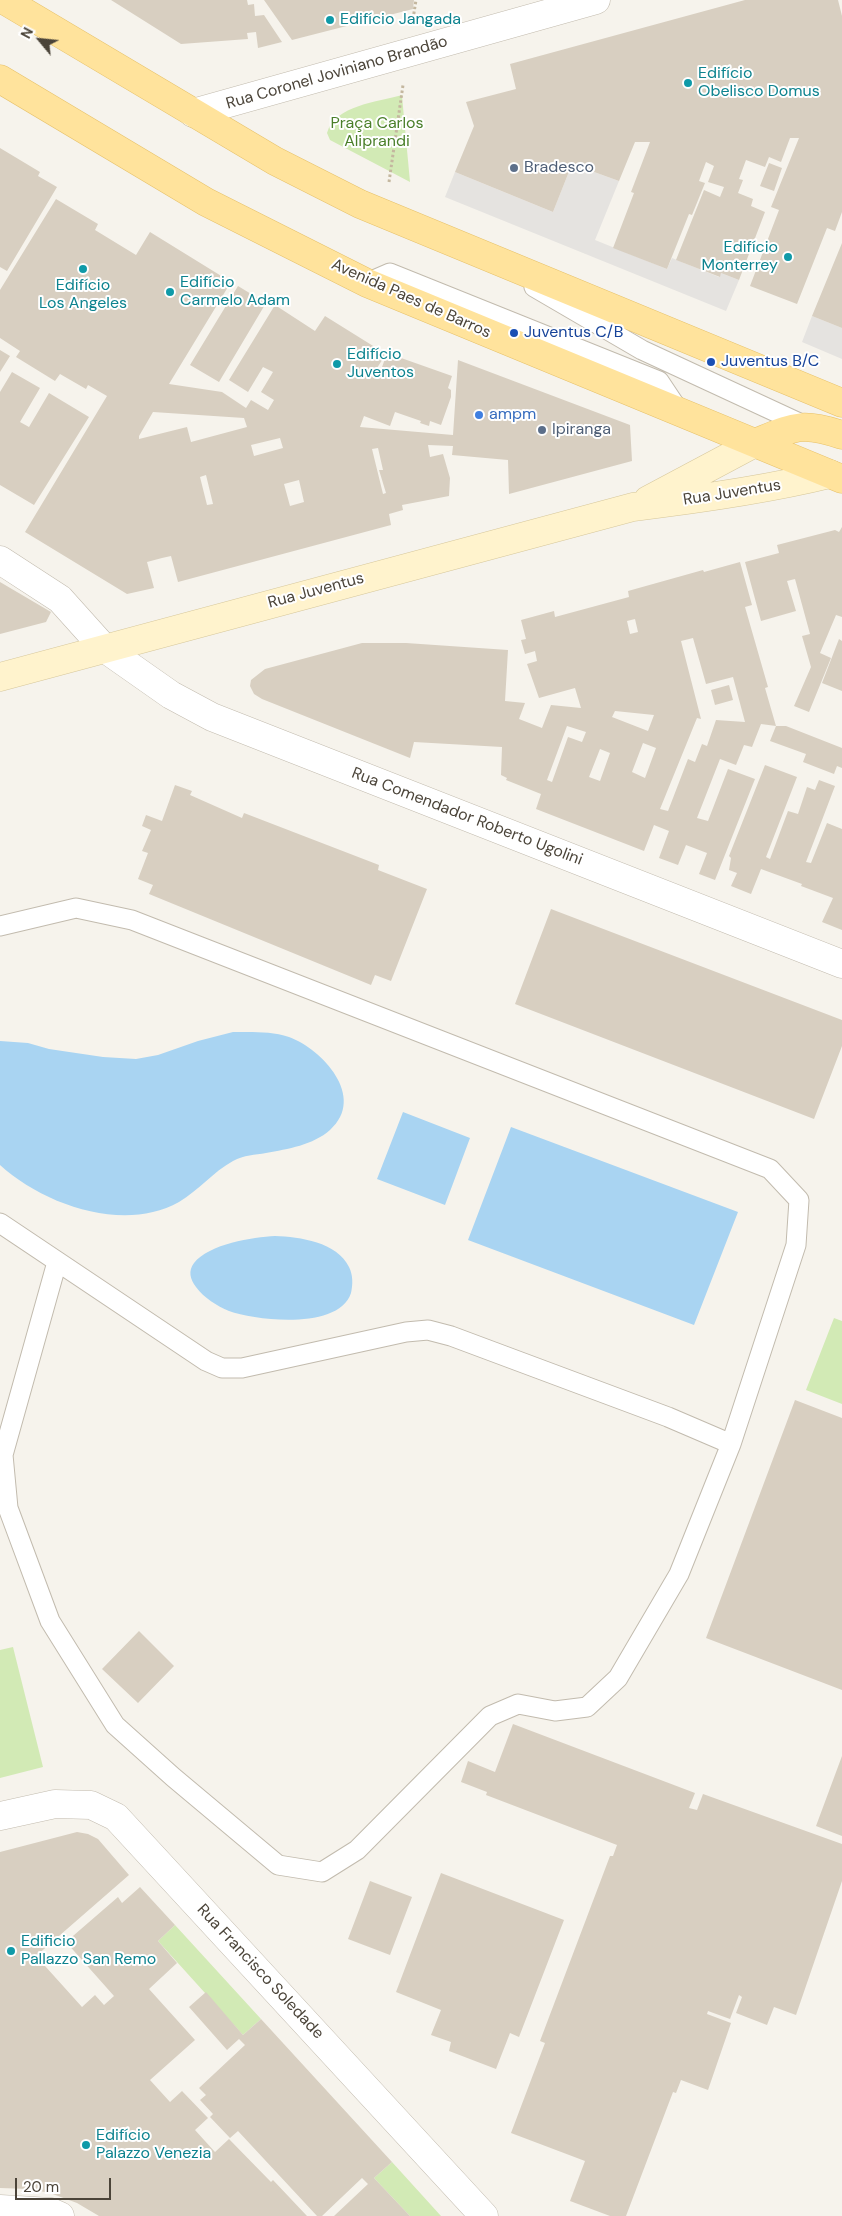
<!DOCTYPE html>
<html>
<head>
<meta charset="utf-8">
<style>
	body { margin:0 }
	#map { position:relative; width:842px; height:2216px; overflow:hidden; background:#f6f3ec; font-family:"DM Sans",sans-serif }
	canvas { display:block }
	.north { position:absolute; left:15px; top:15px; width:50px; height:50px; -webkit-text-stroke:4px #fff; paint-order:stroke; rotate:298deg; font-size:14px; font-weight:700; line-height:20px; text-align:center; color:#4b4439 }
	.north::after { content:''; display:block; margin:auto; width:18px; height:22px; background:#4b4439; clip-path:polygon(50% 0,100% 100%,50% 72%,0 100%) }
	.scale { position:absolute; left:15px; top:2178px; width:96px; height:22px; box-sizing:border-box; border:2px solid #4b4439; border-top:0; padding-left:6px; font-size:15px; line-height:18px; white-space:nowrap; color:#4b4439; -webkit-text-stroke:4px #fff; paint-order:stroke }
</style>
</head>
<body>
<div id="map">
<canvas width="842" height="2216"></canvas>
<div class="north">N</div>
<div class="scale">20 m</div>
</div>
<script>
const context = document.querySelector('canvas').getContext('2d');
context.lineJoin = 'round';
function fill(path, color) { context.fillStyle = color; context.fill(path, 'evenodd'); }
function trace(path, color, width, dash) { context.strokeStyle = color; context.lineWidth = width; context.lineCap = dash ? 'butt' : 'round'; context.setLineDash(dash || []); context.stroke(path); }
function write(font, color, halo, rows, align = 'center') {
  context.font = font + ' "DM Sans",sans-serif'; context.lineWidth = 4; context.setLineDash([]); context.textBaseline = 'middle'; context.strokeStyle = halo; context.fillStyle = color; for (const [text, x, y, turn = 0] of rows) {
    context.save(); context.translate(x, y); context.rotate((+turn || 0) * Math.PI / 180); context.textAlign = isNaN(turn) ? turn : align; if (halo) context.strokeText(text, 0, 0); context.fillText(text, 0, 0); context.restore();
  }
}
const green = new Path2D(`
	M402,95V96L410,182L330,140L327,133C335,105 378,102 402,95Z
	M834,1318L842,1321V1404L806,1390Z
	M13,1647L43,1767L0,1778V1650Z
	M175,1925L261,2019L243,2035L158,1941Z
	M392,2162L441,2216H410L374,2178Z`);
const parking = new Path2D(`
	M572,164L619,181L595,240L667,269L672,258L719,277L721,273L739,280L726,311L445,197L455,172L553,212Z
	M812,316L842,328V359L802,342Z`);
const water = new Path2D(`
	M233,1032C252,1032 271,1031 289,1037C322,1049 367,1097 330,1130C313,1145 288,1149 266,1153C255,1155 244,1155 233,1161C213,1172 199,1190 179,1202C124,1233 44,1205 0,1165V1041L28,1043L49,1049L103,1057L136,1059L158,1055L198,1041Z
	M403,1112L470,1138L445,1205L377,1179Z
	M511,1127L738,1212L694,1325L468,1240Z
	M275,1236C300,1237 337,1242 349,1267C353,1275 353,1284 351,1293C339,1330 257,1321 229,1311C217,1306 204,1298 196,1287C190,1279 188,1271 194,1263C209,1244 253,1237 275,1236Z`);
const building = new Path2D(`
	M111,0H247L248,5L254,4L255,16L264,15L282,42L258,48L256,32L247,33L248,39L181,44Z
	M264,0H414L413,9L292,40Z
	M745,0H838L842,16V212L835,231L827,228L797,304L750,286L779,210L771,207L799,138H790L781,162L769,157L765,167L746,160L739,179L743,180L738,193L753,199L751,206L765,212L739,280L721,273L720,277L676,260L704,190L720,197L724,187L708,182L714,166L706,162L699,181L705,183L692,215L689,214L667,269L613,248L634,193L631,192L650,142H635L619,181L572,164L553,212L455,172L474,126L466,102L516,89L510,64Z
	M0,148L40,172L38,176L57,187L7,271L0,267Z
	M769,163L782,168L774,191L760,186Z
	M56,199L98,224L95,230L136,255L150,232L231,282L169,384L222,392L246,408L251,400L268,410L274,400L261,392L273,372L263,367L248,392L229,380L275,305L315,331L325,316L378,349L386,354L377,368L381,370L387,353L452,376L448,388L451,390V397L441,425L430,421L429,426L420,423L421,421L395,412L390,426L364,416L360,427L453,435L458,360L630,425L632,461L509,494L508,460L452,455L453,446L428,445L430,457L443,454L450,478L449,496L402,505L403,510L389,514L391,525L178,582L171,556L162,558L147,562L154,588L127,594L25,532L107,396L88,385L86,389L60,374L55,381L16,357L20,351L0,338V290ZM153,412L244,418L247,427L191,442L187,427L139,439V436ZM280,438L283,448L254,456L251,445ZM378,448L383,470H379L386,493L383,494L372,449ZM206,475L213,504L207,505L200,477ZM299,480L304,502L290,506L284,484Z
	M842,243V328L812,316Z
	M238,286L266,303L219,382L190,365Z
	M0,350L10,356L0,372Z
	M12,372L40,388L20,422L29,427L49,393L89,417L34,505L0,485V392Z
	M842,527V617L836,615L820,653L831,658L809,712L794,706L811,667L802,636L810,634L795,579L787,581L796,611L761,621L745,562L779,553L777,545L835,530L839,532Z
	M740,562L752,605L745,607L768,687L765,688L776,726H786L842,748V768L837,766L834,774L803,762L806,754L770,741L776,726L761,724L752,747L744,745L736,765L720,759L697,818L708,821L728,769L755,779L715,880L699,874L707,853L686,845L678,865L659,858L669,831L654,825L644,851L536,809L541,794L506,780L507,778L501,775L502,747L414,742L410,758L262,699L254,694L250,686L251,680L265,669L362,643H406L508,650L505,701L525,703L519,719L542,728L551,705L581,708L575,688L539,698L527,664L537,661L535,651L525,654L521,640L526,639L521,620L554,611L555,617L629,597L628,591L703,570L704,572ZM635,619L638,632L630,634L627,621ZM693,638L706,684L733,677L745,722L716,720L707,746L702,744L695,762L688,759L668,811L660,809L697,718L701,719L681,641ZM615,711L654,715L648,731L612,717ZM567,726L586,732L582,742L568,737L552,782L547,780ZM643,743L656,748L645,778L632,772ZM600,749L610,753L600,781L589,777Z
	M0,582L51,612L46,622L0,634Z
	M839,639L842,641V691L822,683Z
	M729,685L733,700L715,705L711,690Z
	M765,765L797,777L766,857L770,859L788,811L798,814L807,787L815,790L819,780L835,786L806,862L811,863L827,823L842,829V930L822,922L833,898L801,886L802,884L761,869L751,894L731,886L737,873L729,870L731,858L729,856Z
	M175,785L192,791L190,795L242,818L244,813L379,865L378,870L427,889L391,981L375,975L371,985L149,894L153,885L138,879L148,853L142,851L151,830L142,826L146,815L162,821Z
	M551,909L842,1020V1046L814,1119L515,1004Z
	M795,1400L842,1418V1690L706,1638Z
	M139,1631L174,1666L138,1703L102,1669Z
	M513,1724L695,1793L689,1808L697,1810L703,1794L842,1844V1881L796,2015L774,2007L767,2025L736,2013L742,1997L739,1995L730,2019L708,2011L707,2014L731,2023L708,2090L681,2080L676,2093L673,2092L626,2216H610L570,2201L585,2161L511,2133L545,2043L540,2041L610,1856H613L617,1845L486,1795L487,1792L461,1782L468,1761L495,1772Z
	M842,1756V1836L816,1826Z
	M77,1832L88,1834L98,1839L129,1875L36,1956L82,2007L95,1995L104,2005L114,1996L66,1942L118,1897L122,1903L140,1887L175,1925L158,1941L177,1963L149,1989L195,2040L150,2080L170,2102L182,2091L208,2118L195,2130L215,2152L229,2139L271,2182L273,2180L307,2216H99L77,2203L50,2193L29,2189L0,2188V1852Z
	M441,1873L564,1920L519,2037L510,2033L496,2069L449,2051L451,2042L431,2035L441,2010L396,1992Z
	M370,1881L412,1897L390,1955L348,1939Z
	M206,1992L243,2035L261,2019L392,2162L374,2178L410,2216H334L368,2184L362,2178L322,2216H317L238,2131L230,2138L210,2117L213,2114L200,2100L206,2095L199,2088L245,2045L239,2039L227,2050L189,2007Z`);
const path = new Path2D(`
	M413,19L416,0
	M389,182L403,85`);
const service = new Path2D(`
	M367,283L390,273L659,381L679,411
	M534,287L642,350L808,427
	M0,926L76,908L132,920L770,1169L799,1200L796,1245L731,1444
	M0,1223L206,1361L222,1368H242L406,1332L428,1330L451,1336L668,1417L731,1444L679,1574L618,1678L587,1707L555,1711L518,1704L490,1716L357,1850L322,1872L278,1865L173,1777L115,1725L50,1621L8,1508L3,1455L57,1262`);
const minor = new Path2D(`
	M193,113L596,0
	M0,560L60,599L104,648
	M0,1816L55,1804L91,1805L116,1817L484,2216
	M0,2209L51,2212L60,2216`);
const tertiary = new Path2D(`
	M104,648L171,695L212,717L842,964`);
const secondary = new Path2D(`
	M648,500L755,443
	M0,677L633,507C700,499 765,490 830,474`);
const primary = new Path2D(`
	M4,0L275,161L360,204L842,403
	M0,79L206,202L367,283L842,479
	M755,443C794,427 801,421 842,435`);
const markers = [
	[330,20,5,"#0f9aa8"],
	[688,83,5,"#0f9aa8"],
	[514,168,5,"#5c6f8a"],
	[788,257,5,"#0f9aa8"],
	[83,269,5,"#0f9aa8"],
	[170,292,5,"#0f9aa8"],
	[514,333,5,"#1a4fb4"],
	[711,362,5,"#1a4fb4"],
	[337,364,5,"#0f9aa8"],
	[479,415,5,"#3f7fe0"],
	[542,430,5,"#5c6f8a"],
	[11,1951,5,"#0f9aa8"],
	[86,2145,5,"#0f9aa8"]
];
const cultureNames = [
	["Edifício Jangada",340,20],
	["Edifício",698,74],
	["Obelisco Domus",698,92],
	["Edifício",778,248,"right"],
	["Monterrey",778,266,"right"],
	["Edifício",180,283],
	["Carmelo Adam",180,301],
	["Edifício",83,286,"center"],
	["Los Angeles",83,304,"center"],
	["Edifício",347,355],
	["Juventos",347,373],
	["Edificio",21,1942],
	["Pallazzo San Remo",21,1960],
	["Edifício",96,2136],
	["Palazzo Venezia",96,2154]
];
const streetNames = [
	["Rua Coronel Joviniano Brandão",337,73,-16],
	["Avenida Paes de Barros",411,299,24],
	["Rua Juventus",732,493,-9],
	["Rua Juventus",316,591,-15],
	["Rua Comendador Roberto Ugolini",467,817,21],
	["Rua Francisco Soledade",260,1972,47]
];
const parkNames = [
	["Praça Carlos",377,124],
	["Aliprandi",377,142]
];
const serviceNames = [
	["Bradesco",524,168],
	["Ipiranga",552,430]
];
const transitNames = [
	["Juventus C/B",524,333],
	["Juventus B/C",721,362]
];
const shopNames = [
	["ampm",489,415]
];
fill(green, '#d2eab5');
fill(parking, '#e5e3e0');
fill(water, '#a9d4f2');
fill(building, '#d8cfc1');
trace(service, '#c2bbae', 21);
trace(minor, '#c2bbae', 29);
trace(tertiary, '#c2bbae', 29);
trace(secondary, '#d6c79b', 29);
trace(primary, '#e6c16a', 29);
trace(path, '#c4b79f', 3, [2.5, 2.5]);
trace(service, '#fff', 19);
trace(minor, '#fff', 28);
trace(tertiary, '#fff', 28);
trace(secondary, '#fff3cd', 28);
trace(primary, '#ffe39c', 28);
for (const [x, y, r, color] of markers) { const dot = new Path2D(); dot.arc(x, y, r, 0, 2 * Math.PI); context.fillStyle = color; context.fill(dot); trace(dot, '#fff', 2); }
write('16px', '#0d838f', '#fff', cultureNames, 'left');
write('16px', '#4b4439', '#fff', streetNames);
write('16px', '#4a7f2a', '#fff', parkNames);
write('16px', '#4e5e75', '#fff', serviceNames, 'left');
write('16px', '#164399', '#fff', transitNames, 'left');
write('16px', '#366cbe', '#fff', shopNames, 'left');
</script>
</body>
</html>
